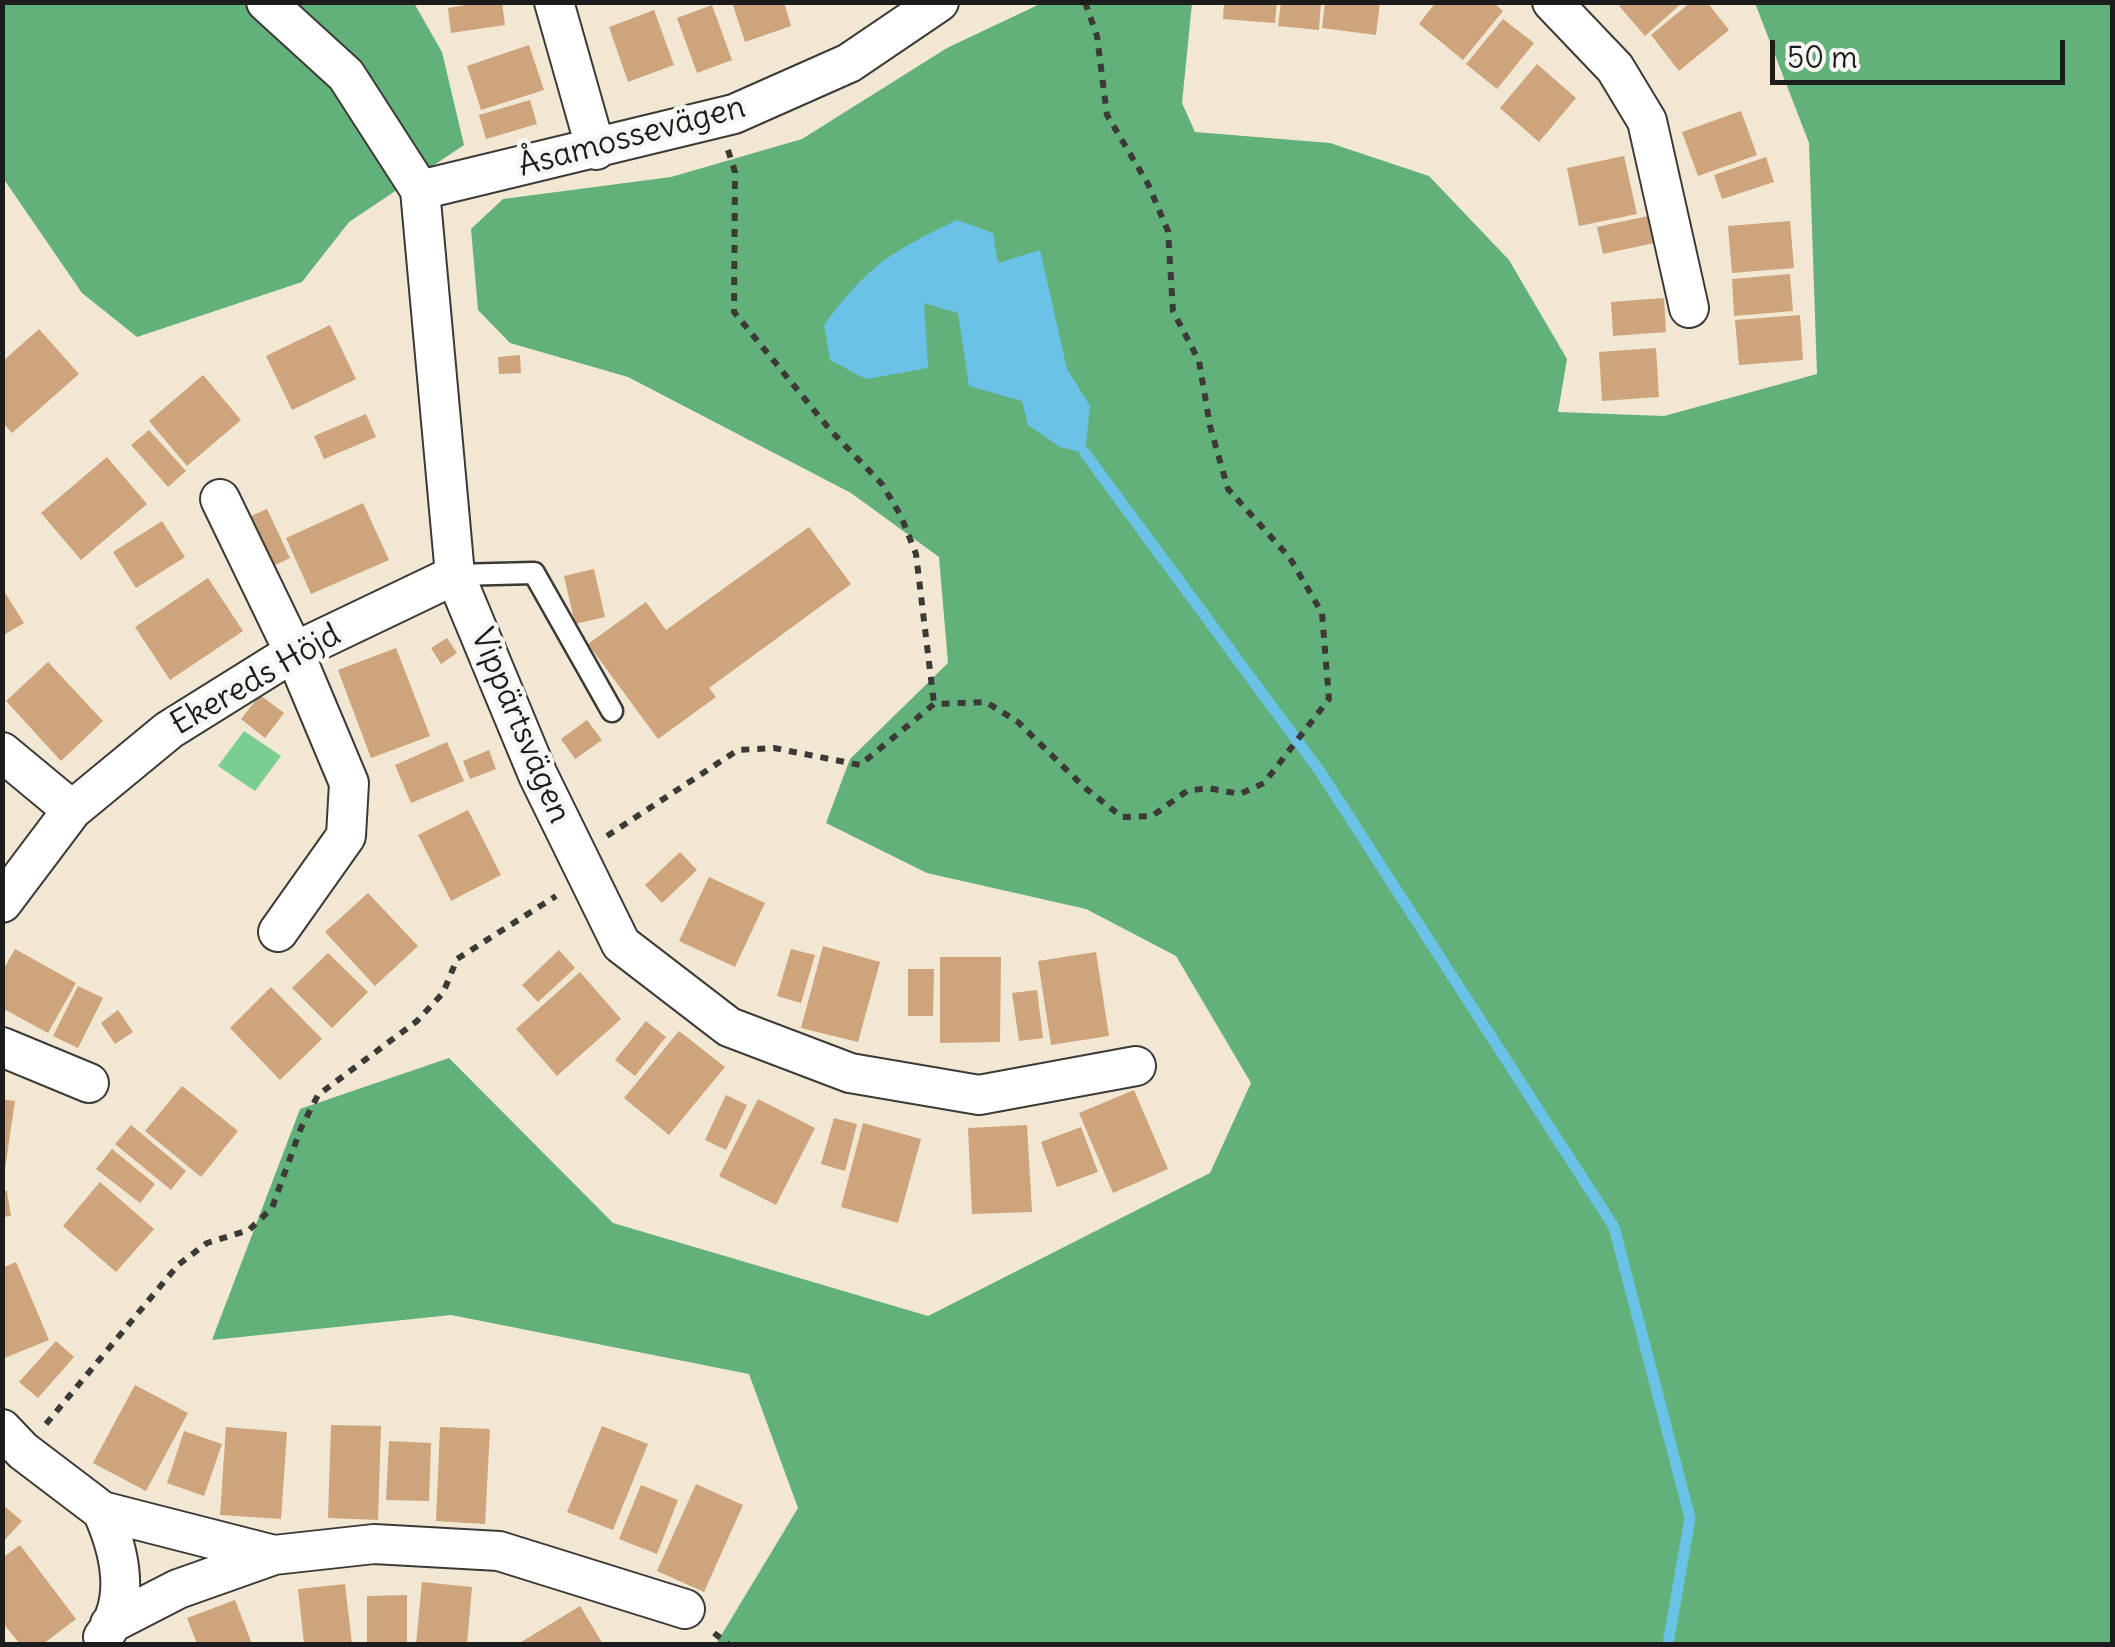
<!DOCTYPE html>
<html>
<head>
<meta charset="utf-8">
<style>
	body { margin:0 }
	#map { position:relative; width:2115px; height:1647px; overflow:hidden; background:#f2e7d3; font-family:Delius,sans-serif }
	canvas { display:block }
	.frame { position:absolute; inset:0; border:5px solid #1c1c1c; pointer-events:none }
	.scale { position:absolute; left:1770px; top:40px; width:295px; height:45px; box-sizing:border-box; border:5px solid #1c1c1c; border-top:0; padding-left:12px; font-size:30px; line-height:35px; white-space:nowrap; color:#1c1c1c; -webkit-text-stroke:8px #f6f6f2; paint-order:stroke }
</style>
</head>
<body>
<div id="map">
<canvas width="2115" height="1647"></canvas>
<div class="frame"></div>
<div class="scale">50 m</div>
</div>
<script>
const context = document.querySelector('canvas').getContext('2d');
context.lineJoin = 'round';
function fill(path, color) { context.fillStyle = color; context.fill(path, 'evenodd'); }
function trace(path, color, width, dash) { context.strokeStyle = color; context.lineWidth = width; context.lineCap = dash ? 'butt' : 'round'; context.setLineDash(dash || []); context.stroke(path); }
function write(font, color, halo, rows, align = 'center') {
  context.font = font + ' Delius,sans-serif'; context.lineWidth = 9; context.setLineDash([]); context.textBaseline = 'middle'; context.strokeStyle = halo; context.fillStyle = color; for (const [text, x, y, turn = 0] of rows) {
    context.save(); context.translate(x, y); context.rotate((+turn || 0) * Math.PI / 180); context.textAlign = isNaN(turn) ? turn : align; if (halo) context.strokeText(text, 0, 0); context.fillText(text, 0, 0); context.restore();
  }
}
const green = new Path2D(`
	M244,731L281,756L255,791L218,766Z`);
const forest = new Path2D(`
	M2,3H414L442,52L464,145L349,222L302,282L137,337L82,293L3,178Z
	M1042,3H1192L1182,103L1195,132L1330,143L1429,176L1509,260L1567,359L1558,412L1664,416L1817,374L1809,143L1755,3H2112V1644H716L798,1508L749,1374L451,1315L212,1340L300,1109L449,1058L613,1223L928,1316L1210,1173L1251,1083L1176,956L1086,909L927,873L826,823L850,759L948,663L939,557L851,493L628,377L510,343L478,310L471,229L503,199L671,177L802,139L947,48Z`);
const water = new Path2D(`
	M957,220L993,233L998,263L1040,250L1067,369L1090,406L1085,453L1060,447L1028,425L1022,401L969,386L958,313L924,303L928,368L866,379L830,360L824,325C870,264 889,253 957,220Z`);
const stream = new Path2D(`
	M1085,453L1321,773L1614,1227L1690,1518L1668,1644`);
const building = new Path2D(`
	M484,2H502L505,25L451,33L448,8Z
	M732,2H784L791,26L745,42Z
	M1224,2H1277L1275,23L1223,19Z
	M1281,2H1321L1319,30L1278,26Z
	M1325,2H1380L1376,35L1322,28Z
	M1436,2H1493L1503,11L1463,60L1419,24Z
	M1623,2H1683L1645,36L1619,6Z
	M1691,2H1707L1729,30L1679,71L1651,35Z
	M712,5L732,60L697,73L677,18Z
	M654,10L674,65L628,82L609,27Z
	M1503,19L1534,43L1497,89L1466,64Z
	M529,45L544,90L481,110L467,66Z
	M1537,64L1576,98L1539,142L1500,108Z
	M530,100L537,124L486,139L479,115Z
	M1741,111L1757,155L1698,176L1682,132Z
	M1624,156L1637,214L1579,226L1567,168Z
	M1766,157L1774,182L1722,199L1714,175Z
	M1648,216L1654,243L1603,254L1597,227Z
	M1790,221L1794,268L1732,273L1728,226Z
	M1790,274L1793,311L1734,316L1732,279Z
	M1664,298L1666,332L1613,336L1611,302Z
	M1800,315L1803,360L1739,365L1735,320Z
	M330,325L356,379L292,410L266,356Z
	M39,329L79,374L12,433L2,422V362Z
	M1656,348L1659,397L1602,401L1599,352Z
	M520,355L521,373L499,374L498,357Z
	M203,375L241,420L187,466L149,421Z
	M366,414L376,437L324,459L314,436Z
	M149,430L186,471L168,487L131,445Z
	M107,457L147,504L81,560L41,513Z
	M363,503L389,560L311,594L286,538Z
	M267,509L290,558L267,569L244,519Z
	M162,521L185,557L136,588L113,552Z
	M809,527L851,584L709,688L716,697L658,739L588,644L646,602L666,630Z
	M594,569L605,617L575,624L564,576Z
	M208,578L243,631L170,680L135,627Z
	M2,588L24,623L2,636Z
	M447,638L457,653L441,664L431,648Z
	M396,648L430,736L371,758L338,670Z
	M48,662L103,721L61,761L6,701Z
	M260,695L284,713L265,738L241,719Z
	M587,720L602,740L575,759L561,739Z
	M447,742L464,781L411,803L395,765Z
	M489,750L496,769L470,779L463,761Z
	M468,810L501,875L451,901L418,835Z
	M680,852L697,870L662,903L645,885Z
	M709,877L765,903L735,967L679,941Z
	M368,893L418,946L375,986L325,932Z
	M823,946L880,962L858,1042L801,1028Z
	M15,949L76,983L48,1033L2,1008V972Z
	M791,949L815,955L801,1003L777,996Z
	M559,950L575,968L538,1002L522,985Z
	M1096,952L1109,1036L1051,1045L1038,961Z
	M328,953L368,992L332,1028L292,988Z
	M940,957H1001L1000,1042L940,1043Z
	M908,969H934L933,1016H908Z
	M580,972L621,1019L557,1076L516,1029Z
	M78,986L103,998L78,1048L53,1036Z
	M271,987L322,1039L280,1080L230,1028Z
	M1037,990L1043,1038L1019,1041L1012,993Z
	M118,1010L133,1032L115,1044L101,1023Z
	M646,1021L666,1037L635,1076L615,1060Z
	M679,1031L725,1067L669,1135L624,1098Z
	M182,1086L238,1131L201,1177L145,1131Z
	M1134,1090L1168,1169L1113,1193L1079,1113Z
	M726,1095L747,1105L726,1150L705,1140Z
	M2,1099L15,1101L5,1169H2Z
	M758,1099L815,1128L776,1205L719,1176Z
	M834,1118L857,1124L845,1171L821,1164Z
	M863,1123L921,1139L898,1223L841,1207Z
	M131,1125L186,1171L171,1190L115,1144Z
	M1027,1125L1032,1212L972,1214L968,1128Z
	M1081,1127L1098,1172L1057,1187L1041,1142Z
	M112,1149L155,1184L140,1203L96,1169Z
	M100,1182L154,1229L116,1272L63,1226Z
	M2,1191H7L11,1216L2,1217Z
	M16,1262L49,1340L2,1359V1268Z
	M56,1341L74,1357L38,1398L19,1382Z
	M135,1385L188,1413L146,1491L93,1463Z
	M331,1425L381,1426L378,1520L328,1518Z
	M602,1426L648,1444L613,1530L567,1512Z
	M226,1427L287,1432L281,1519L220,1515Z
	M440,1427L490,1429L485,1524L436,1521Z
	M184,1431L222,1444L204,1496L167,1483Z
	M389,1441L431,1443L429,1501L386,1500Z
	M696,1484L743,1505L704,1592L657,1571Z
	M641,1485L678,1500L657,1554L619,1539Z
	M2,1504L22,1521L2,1543Z
	M20,1545L76,1619L43,1644H20L2,1622V1558Z
	M422,1582L472,1587L467,1644H416Z
	M345,1584L352,1644H304L298,1589Z
	M407,1595V1644H367V1596Z
	M235,1600L252,1644H197L187,1618Z
	M580,1606L603,1644H518Z`);
const path = new Path2D(`
	M728,150L735,172L734,312L831,431L882,484L901,516L916,554L934,704
	M607,836L738,750L774,748L860,765L934,704L986,702L1018,722L1084,787L1122,817L1152,816L1187,791L1208,788L1240,794L1264,783L1329,699L1322,613L1290,558L1228,489L1210,426L1199,361L1173,311L1168,231L1148,184L1107,115L1097,36L1085,2
	M46,1424L178,1265L207,1243L249,1230L272,1208L301,1128L318,1095L417,1021L443,993L457,959L556,896
	M714,1633L728,1644`);
const service = new Path2D(`
	M455,575L534,573L612,711`);
const minor = new Path2D(`
	M266,2L346,75L420,190L455,575L538,775L621,944L729,1027L850,1073L979,1095L1136,1066
	M554,2L596,150
	M1552,2L1615,68L1647,121L1689,308
	M420,190L734,114L849,63L939,2
	M220,499L294,652L349,783L346,836L278,932
	M2,752L72,810
	M2,903L72,810L169,730L294,652L455,575
	M2,1047L89,1083
	M2,1429L23,1451L102,1511L274,1555L374,1544L499,1551L685,1609
	M102,1511C119,1549 132,1600 103,1637
	M110,1624L178,1589L274,1555`);
const streetNames = [
	["Åsamossevägen",632,137,-15],
	["Ekereds Höjd",256,680,-30],
	["Vippärtsvägen",520,726,67]
];
fill(green, '#79ce91');
fill(forest, '#62b17b');
fill(water, '#6ac2e7');
trace(stream, '#6ac2e7', 11);
fill(building, '#cda47b');
trace(service, '#3c3a37', 25);
trace(minor, '#3c3a37', 42);
trace(path, '#3c3a37', 6, [8, 8]);
trace(service, '#fff', 20);
trace(minor, '#fff', 38);
write('32px', '#1c1c1c', '#f6f6f2', streetNames);
</script>
</body>
</html>
